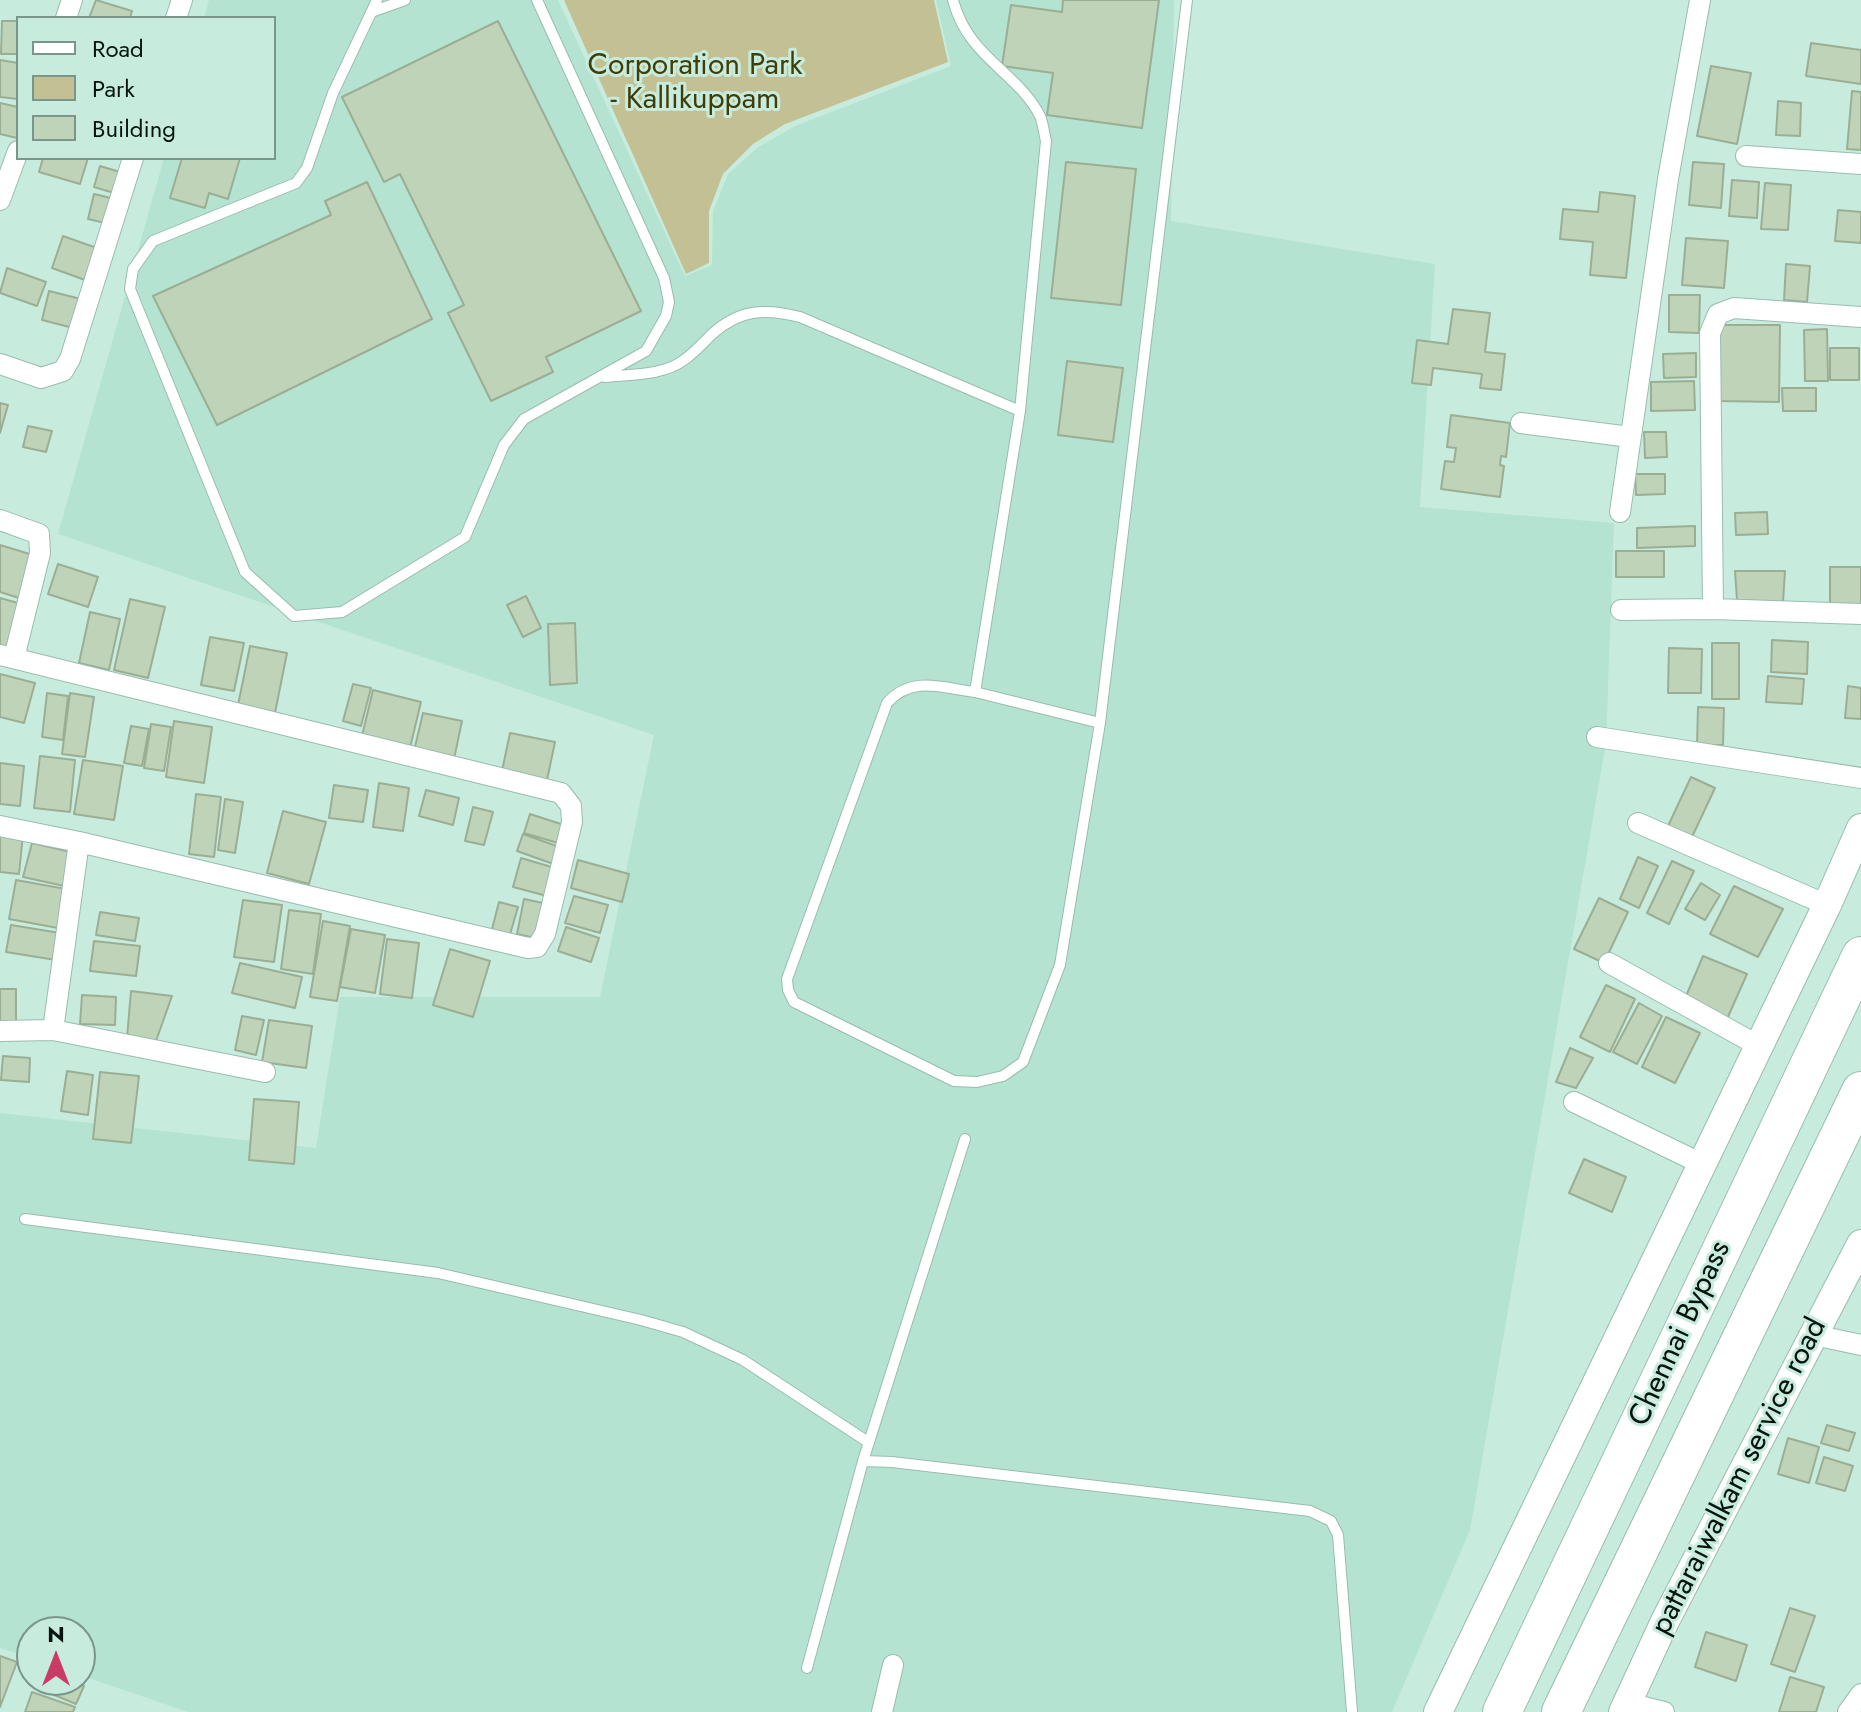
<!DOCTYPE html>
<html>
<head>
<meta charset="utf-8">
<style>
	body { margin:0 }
	#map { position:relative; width:1861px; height:1712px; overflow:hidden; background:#c7ecde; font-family:Jost,sans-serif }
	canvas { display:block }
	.legend { position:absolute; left:16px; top:16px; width:260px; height:144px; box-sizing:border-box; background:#c7ecde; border:2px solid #7a958b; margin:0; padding:10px 14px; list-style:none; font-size:24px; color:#06130e }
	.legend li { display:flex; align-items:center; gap:16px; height:40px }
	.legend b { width:40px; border:2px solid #7a958b }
	.north { position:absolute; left:16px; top:1616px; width:80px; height:80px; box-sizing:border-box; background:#c7ecde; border:2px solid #7a958b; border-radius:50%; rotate:0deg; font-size:22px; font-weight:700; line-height:32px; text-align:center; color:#06130e }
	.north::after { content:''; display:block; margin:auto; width:28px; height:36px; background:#ca3c66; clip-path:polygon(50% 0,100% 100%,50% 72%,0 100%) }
</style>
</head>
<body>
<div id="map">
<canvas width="1861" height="1712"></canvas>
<ul class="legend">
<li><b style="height:10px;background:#fff"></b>Road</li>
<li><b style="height:22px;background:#c3c194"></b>Park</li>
<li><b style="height:22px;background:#bfd3b8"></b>Building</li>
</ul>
<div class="north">N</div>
</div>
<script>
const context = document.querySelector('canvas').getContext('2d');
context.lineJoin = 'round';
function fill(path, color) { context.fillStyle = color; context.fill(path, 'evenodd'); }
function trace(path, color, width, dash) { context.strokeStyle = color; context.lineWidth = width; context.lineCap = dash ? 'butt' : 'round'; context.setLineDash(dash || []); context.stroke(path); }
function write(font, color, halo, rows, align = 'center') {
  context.font = font + ' Jost,sans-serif'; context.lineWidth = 6; context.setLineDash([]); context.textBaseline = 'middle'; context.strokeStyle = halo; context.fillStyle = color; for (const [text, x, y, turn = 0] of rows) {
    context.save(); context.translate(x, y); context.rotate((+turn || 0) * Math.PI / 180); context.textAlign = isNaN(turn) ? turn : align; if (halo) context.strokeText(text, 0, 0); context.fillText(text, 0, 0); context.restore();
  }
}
const built = new Path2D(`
	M209,0H558L685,276L712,265L713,211L728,174L757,148L795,126L951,66L936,0H1174L1171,221L1435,264L1420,507L1614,523L1606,743L1470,1530L1392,1712H188L80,1675V1632H32V1658L0,1648V1113L316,1148L340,997H600L654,735L58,534L164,158H274V18H204Z`);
const green = new Path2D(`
	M564,0H934L948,62L785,124L753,144L723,174L709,211V263L686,274Z`);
const building = new Path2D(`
	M96,0L132,11L130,18H89Z
	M1063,0H1159L1142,128L1047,115L1053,73L1002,66L1011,5L1062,12Z
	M2,21H18V54H1Z
	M498,21L641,311L546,357L553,372L491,401L448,313L464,305L400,174L384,182L342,97Z
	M1811,43L1861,50V84L1806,76Z
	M0,60L18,63V99L0,97Z
	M1711,66L1751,73L1737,144L1697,136Z
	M1852,91L1861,92V150L1847,149Z
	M1778,101L1801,103L1800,136L1776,135Z
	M0,103L18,107L17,138L0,134Z
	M43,158H88L80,184L39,172Z
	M182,158H240L228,199L209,193L205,208L170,198Z
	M1066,162L1136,169L1121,305L1051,298Z
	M1693,162L1724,164L1721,208L1689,205Z
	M100,166L130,175L124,196L94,187Z
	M1732,180L1759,182L1757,218L1729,216Z
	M367,182L432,319L217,425L153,296L331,215L325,201Z
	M1765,183L1791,185L1788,230L1761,229Z
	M1600,192L1635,196L1626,278L1590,275L1593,242L1560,239L1563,209L1598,212Z
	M94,194L124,201L118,226L88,219Z
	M1838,210L1861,212V243L1835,241Z
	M63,236L108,252L96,284L52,268Z
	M1686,238L1728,241L1724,288L1682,285Z
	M1786,264L1810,266L1807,302L1784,300Z
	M7,268L46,282L37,306L0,293Z
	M49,291L93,302L85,331L42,320Z
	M1669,295H1700L1699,333L1669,332Z
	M1453,309L1490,313L1485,352L1505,354L1501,390L1480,388L1482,374L1433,368L1431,385L1412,383L1417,340L1448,344Z
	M1718,325H1780L1779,402L1717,401Z
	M1827,329L1828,381H1805L1804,330Z
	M1830,348H1859V380H1830Z
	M1696,353V377L1664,378L1663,354Z
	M1067,361L1123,368L1113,442L1058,435Z
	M1694,381L1695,410L1651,411V382Z
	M1782,388H1816V411H1783Z
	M0,403L8,405L0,433Z
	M1451,415L1510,423L1506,457L1501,456L1500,465L1504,466L1500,497L1441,489L1445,461L1454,462L1456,448L1447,447Z
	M28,426L52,431L46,452L23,447Z
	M1644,432H1666L1667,457L1645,458Z
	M1635,474H1665V494L1636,495Z
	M1767,512L1768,534L1736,535L1735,513Z
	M1695,526V546L1637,548V528Z
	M0,545L36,556L22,599L0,592Z
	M1616,551H1664V577H1616Z
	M58,564L98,577L88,607L48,594Z
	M1830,567H1861V605H1830Z
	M1735,571H1785L1783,602L1737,600Z
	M526,596L541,628L523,637L507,605Z
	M0,598L25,605L13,649L0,645Z
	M130,599L165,607L148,678L114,670Z
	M90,612L120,619L109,670L79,663Z
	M575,623L577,683L550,685L548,624Z
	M210,637L244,643L234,691L201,685Z
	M1772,640L1808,642L1807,674L1771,672Z
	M1712,643H1739V699H1712Z
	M250,646L287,653L274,718L237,710Z
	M1669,648L1702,649L1701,693H1668Z
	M0,674L35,683L24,723L0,717Z
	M1768,676L1804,679L1802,704L1766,702Z
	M353,684L371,688L361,726L343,721Z
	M1848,686L1861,688V719L1845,718Z
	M373,690L421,702L409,752L361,740Z
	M47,693L68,696L63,740L42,737Z
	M70,693L94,697L85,757L62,754Z
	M1698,707L1724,708L1723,745H1697Z
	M423,713L462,721L454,759L414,751Z
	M174,721L212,727L204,783L166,777Z
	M151,724L171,727L164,771L144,768Z
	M131,726L149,729L142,766L124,763Z
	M510,733L555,742L547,780L502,771Z
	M40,756L75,760L70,812L34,808Z
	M83,760L123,766L114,820L74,814Z
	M0,763L24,766L20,806L0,804Z
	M1691,777L1715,788L1692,837L1668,826Z
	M379,783L409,788L403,831L373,827Z
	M334,785L368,790L363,822L329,818Z
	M426,790L459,798L453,825L419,816Z
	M196,794L221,797L214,857L189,854Z
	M225,799L243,802L235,853L218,850Z
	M473,807L493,812L484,845L465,841Z
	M283,811L326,822L309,884L267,873Z
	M530,814L564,825L558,843L524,833Z
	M0,831L23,834L19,874L0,872Z
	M523,834L562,848L556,865L517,851Z
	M32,843L75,853L69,887L23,877Z
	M1638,857L1658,866L1639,908L1620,899Z
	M521,858L555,868L547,896L513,887Z
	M578,860L629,874L622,902L571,888Z
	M1672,861L1694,871L1669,924L1647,913Z
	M16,880L66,889L58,928L9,919Z
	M1701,883L1720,895L1705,920L1685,909Z
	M1734,886L1783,909L1758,957L1710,934Z
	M574,896L608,905L600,933L565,923Z
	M1599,898L1628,912L1604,963L1574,949Z
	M524,899L543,903L536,938L517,934Z
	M243,900L282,905L274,962L234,957Z
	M499,902L518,907L509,938L491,933Z
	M289,910L321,914L313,974L281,969Z
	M100,912L139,918L135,941L96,935Z
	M323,921L350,926L337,1001L310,997Z
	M11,925L60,933L56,960L6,952Z
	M566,927L599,938L591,962L558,951Z
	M351,929L385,935L375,993L340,987Z
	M387,939L419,943L412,998L380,994Z
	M94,941L140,946L136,976L90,971Z
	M450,949L490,961L473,1017L433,1005Z
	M1703,956L1747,974L1727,1019L1684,1001Z
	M240,963L302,977L295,1008L232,993Z
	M1606,985L1635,999L1610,1052L1580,1037Z
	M0,989H16V1023H0Z
	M131,991L172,996L156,1041L127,1038Z
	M82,995L116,997L115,1025L80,1024Z
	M1639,1003L1662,1016L1637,1064L1613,1052Z
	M242,1016L264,1020L256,1055L235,1050Z
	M1666,1017L1700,1033L1675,1083L1642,1067Z
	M269,1020L312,1026L306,1068L262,1062Z
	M1570,1048L1593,1058L1576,1088L1556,1082Z
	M3,1056L30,1058L29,1082L1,1080Z
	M67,1071L93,1075L88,1115L61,1111Z
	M100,1072L139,1076L131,1143L93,1139Z
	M254,1099L299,1102L294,1164L249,1160Z
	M1584,1159L1626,1177L1612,1212L1569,1193Z
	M1827,1425L1855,1433L1849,1451L1821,1443Z
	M1788,1438L1819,1447L1809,1483L1778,1474Z
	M1824,1457L1853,1466L1845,1491L1816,1483Z
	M1790,1608L1815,1616L1795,1672L1771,1664Z
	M1706,1632L1747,1645L1736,1681L1695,1667Z
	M0,1656L17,1662L0,1707Z
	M1790,1677L1824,1687L1816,1712H1779Z
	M33,1680H71L84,1686L76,1704L30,1685Z
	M32,1692L75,1707L73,1712H25Z`);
const lane = new Path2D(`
	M377,0L333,93L307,168L296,183L153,241L133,269L130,289L245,572L294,616L342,612L465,537L504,445L524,419L646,351L666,316L669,302L664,278L537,0
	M953,0C968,58 1017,71 1040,116C1043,123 1044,133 1046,141L1020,411L975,692L1100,723
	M374,11L405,0
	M605,377C631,374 662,376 684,360C694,353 703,343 712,334C740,309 765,308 800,317L1020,411
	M975,692C942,688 912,675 887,703L787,979L788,990L794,1002L954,1081L977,1082L1003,1076L1023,1062L1060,965L1100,723L1187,0
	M25,1219L438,1273L641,1320L683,1332L743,1360L868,1442
	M863,1461L965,1139
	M807,1668L863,1461L892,1462L1310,1511L1331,1521L1338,1535L1352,1712`);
const street = new Path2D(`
	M66,18L72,0
	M176,18L182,0
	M1746,156L1861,164
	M0,200L18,151
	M1861,317L1734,308L1718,314L1710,333L1713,609L1861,614
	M0,364L41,378L63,371L70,359L133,158
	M1521,423L1630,437
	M1620,512L1668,179L1700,0
	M0,520L39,534L40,553L14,658
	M1621,610L1713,609
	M0,655L561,793L571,806L572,822L545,934L537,947L528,948L79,842L0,826
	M1597,737L1861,778
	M1638,823L1827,905
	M1609,963L1759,1046
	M53,1030L79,842
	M0,1031L53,1030L265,1072
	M1574,1102L1702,1164
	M1814,1335L1861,1345
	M1627,1703L1664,1712
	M882,1712L893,1665
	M1848,1712L1861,1694`);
const secondary = new Path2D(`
	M1438,1712L1827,905L1861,828
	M1623,1712L1665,1621L1861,1244`);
const highway = new Path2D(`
	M1502,1712L1861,956
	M1561,1712L1861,1091`);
const parkNames = [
	["Corporation Park",695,67],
	["- Kallikuppam",695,101]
];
const streetNames = [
	["Chennai Bypass",1681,1334,-65],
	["pattaraiwalkam service road",1740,1477,-63]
];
fill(built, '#b5e3d1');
fill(green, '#c3c194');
fill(building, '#bfd3b8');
trace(building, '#9bae94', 2);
trace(lane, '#99bcaf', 12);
trace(street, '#99bcaf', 22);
trace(secondary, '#99bcaf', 30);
trace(highway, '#99bcaf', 40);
trace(lane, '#fff', 10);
trace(street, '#fff', 20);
trace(secondary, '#fff', 28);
trace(highway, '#fff', 38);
write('30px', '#413d08', '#c7ecde', parkNames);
write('30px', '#06130e', '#c7ecde', streetNames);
</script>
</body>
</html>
